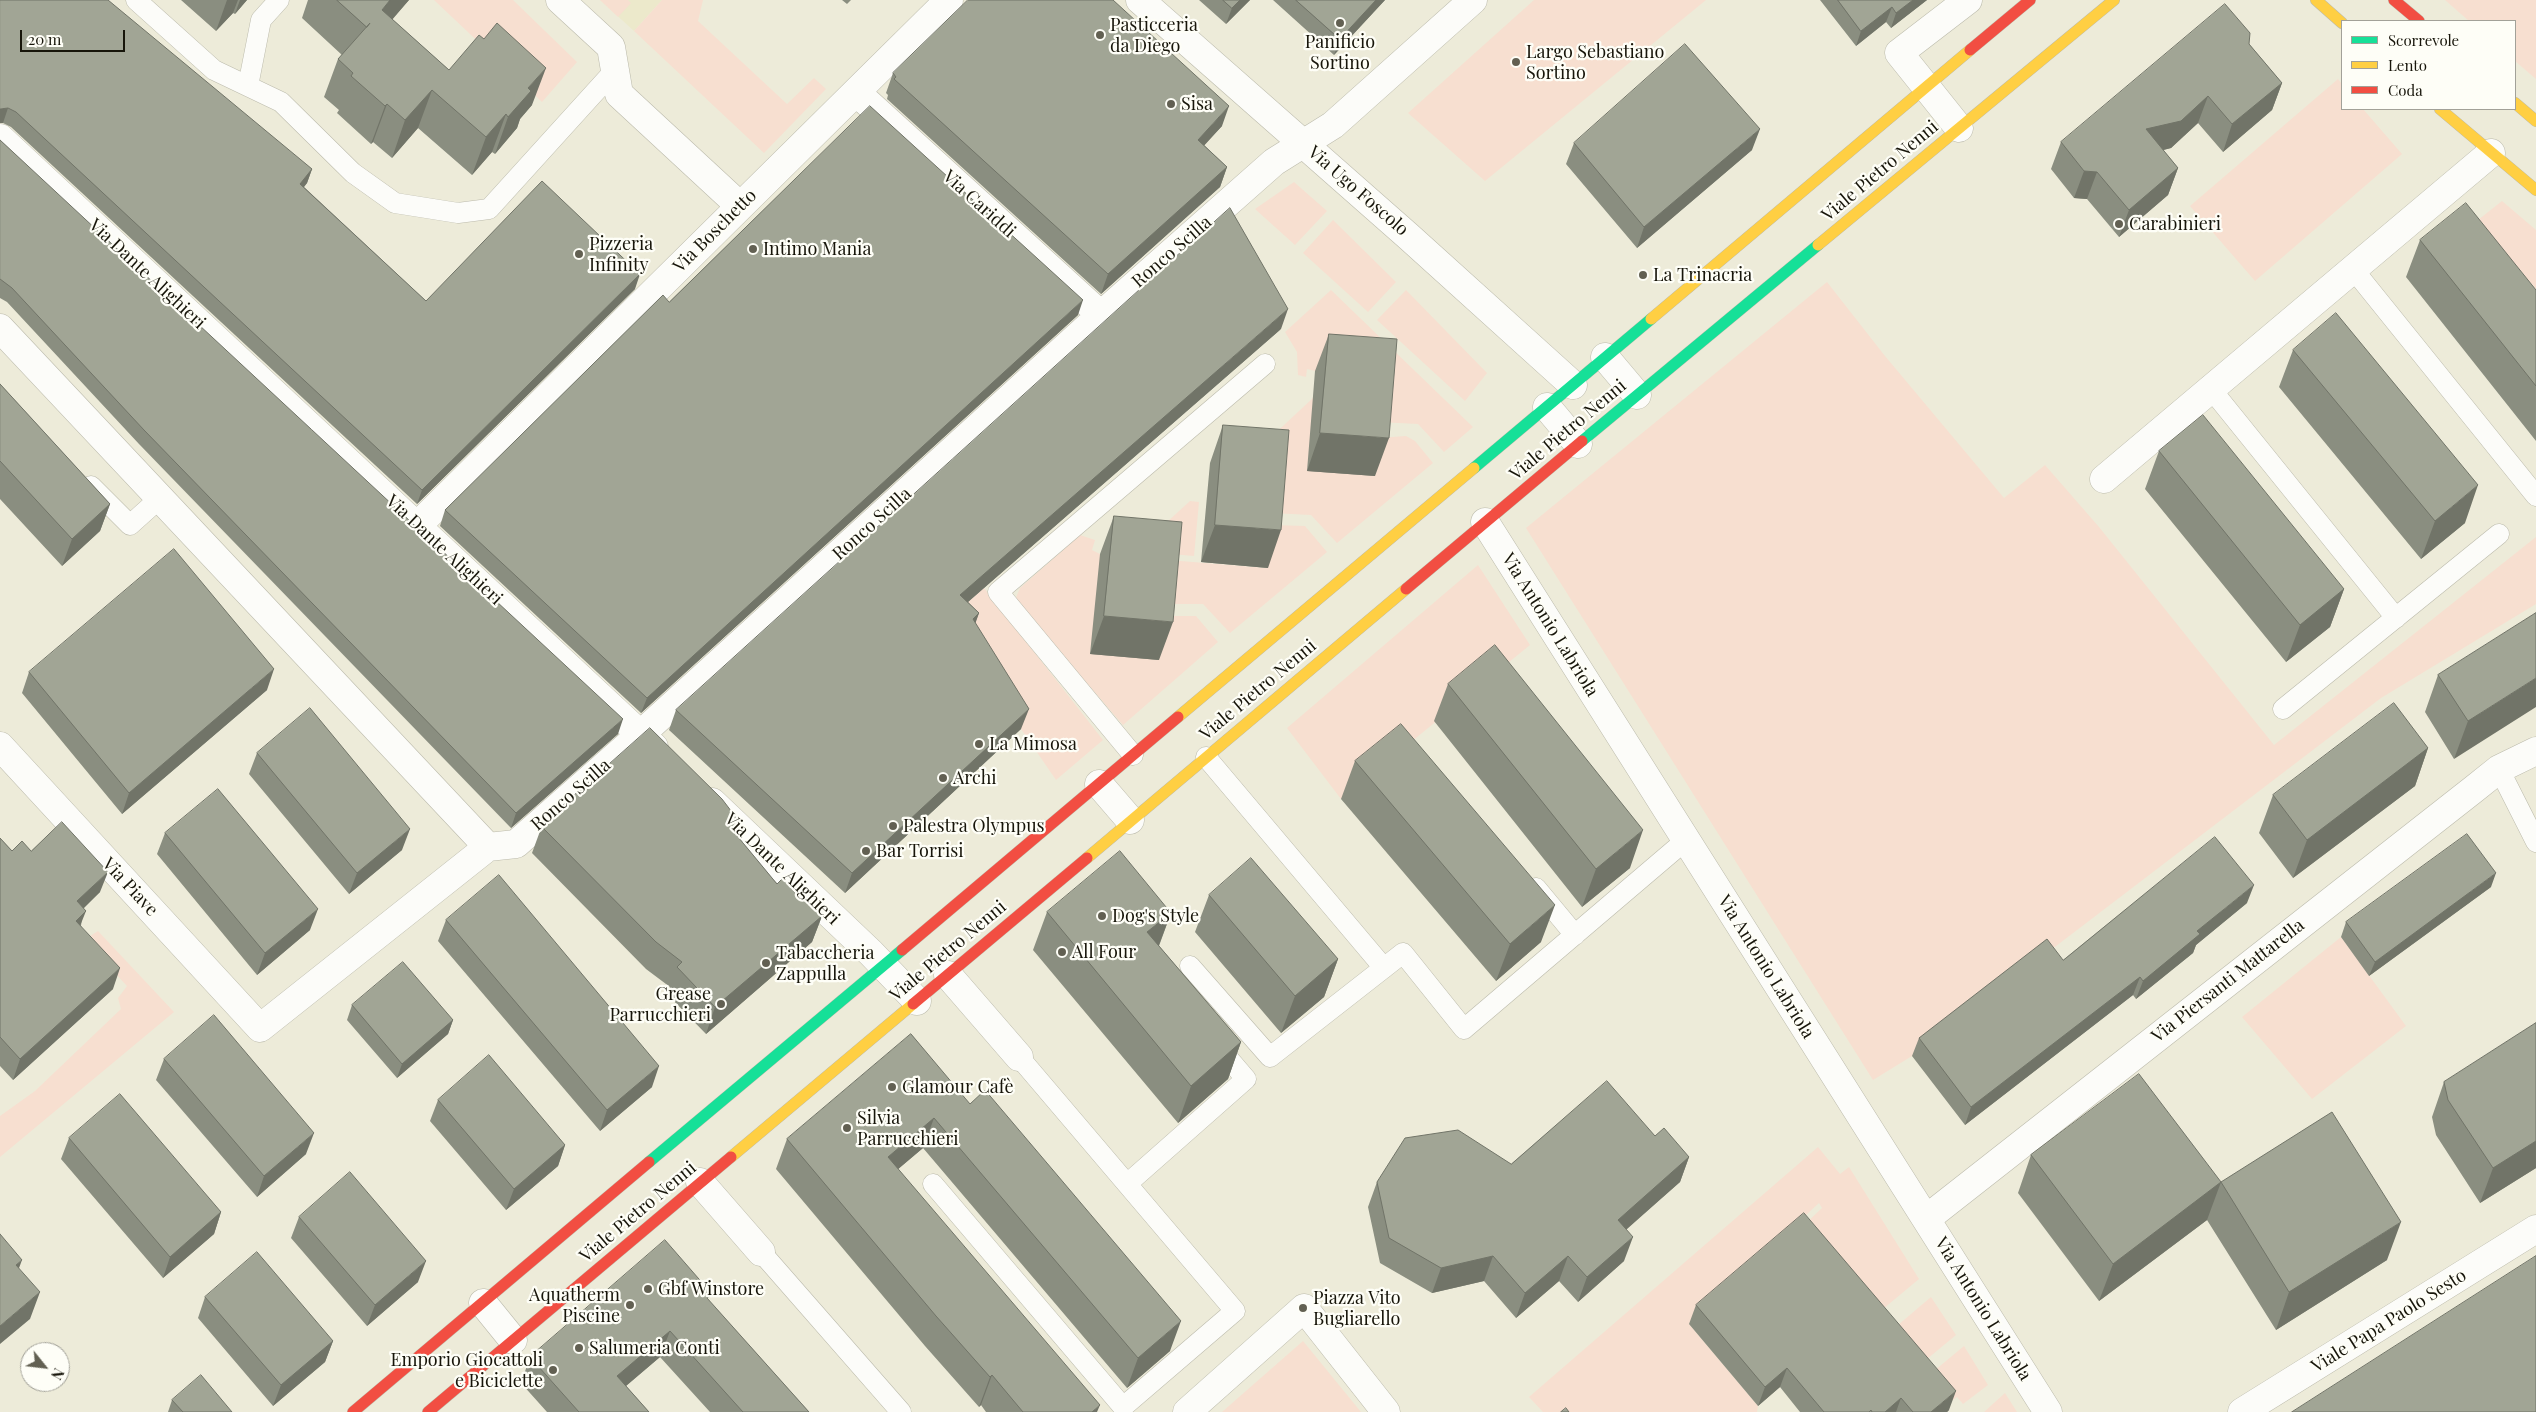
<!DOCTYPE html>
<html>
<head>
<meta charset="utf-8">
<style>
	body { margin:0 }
	#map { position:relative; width:2536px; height:1412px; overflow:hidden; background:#edebd9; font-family:"Playfair Display",serif }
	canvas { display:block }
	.legend { position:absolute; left:2341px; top:20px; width:175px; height:90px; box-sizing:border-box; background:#fefef7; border:1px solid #a2a198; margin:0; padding:6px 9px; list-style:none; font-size:15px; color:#17150a }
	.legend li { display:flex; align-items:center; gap:10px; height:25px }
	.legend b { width:25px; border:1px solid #a2a198 }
	.north { position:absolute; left:20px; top:1342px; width:50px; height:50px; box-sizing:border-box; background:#fefef7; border:1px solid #a2a198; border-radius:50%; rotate:119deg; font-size:14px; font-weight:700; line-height:20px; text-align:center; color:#17150a }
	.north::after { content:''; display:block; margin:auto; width:18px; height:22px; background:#626052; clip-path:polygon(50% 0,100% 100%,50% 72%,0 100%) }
	.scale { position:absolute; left:20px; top:30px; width:105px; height:22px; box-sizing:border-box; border:2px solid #17150a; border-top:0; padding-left:6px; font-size:15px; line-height:18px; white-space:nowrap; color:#17150a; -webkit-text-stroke:4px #fefef7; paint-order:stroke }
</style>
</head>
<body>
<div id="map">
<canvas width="2536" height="1412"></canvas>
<ul class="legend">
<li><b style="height:6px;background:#16e098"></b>Scorrevole</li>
<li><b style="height:6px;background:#ffcf43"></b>Lento</li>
<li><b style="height:6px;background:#f24e42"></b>Coda</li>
</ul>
<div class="north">N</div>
<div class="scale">20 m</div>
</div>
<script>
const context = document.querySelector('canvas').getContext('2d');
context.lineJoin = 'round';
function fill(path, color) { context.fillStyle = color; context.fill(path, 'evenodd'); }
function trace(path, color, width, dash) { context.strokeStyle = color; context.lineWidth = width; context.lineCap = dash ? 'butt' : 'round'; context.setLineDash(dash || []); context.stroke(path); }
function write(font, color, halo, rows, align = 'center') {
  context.font = font + ' "Playfair Display",serif'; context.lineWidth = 4.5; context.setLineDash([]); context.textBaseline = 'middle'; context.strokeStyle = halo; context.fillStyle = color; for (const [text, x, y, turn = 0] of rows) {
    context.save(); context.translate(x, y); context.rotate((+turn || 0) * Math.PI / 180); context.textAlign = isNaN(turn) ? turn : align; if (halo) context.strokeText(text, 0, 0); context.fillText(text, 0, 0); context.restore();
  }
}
const built = new Path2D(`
	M600,0H662L634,31Z`);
const green = new Path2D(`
	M434,0H513L577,62L542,102Z
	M600,0H628L631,3L618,17Z
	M662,0H703L698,21L787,104L814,78L826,89L764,153L634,31Z
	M1534,0H1706L1485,181L1408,113Z
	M2445,0H2536V79L2515,61V21H2469Z
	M2338,79L2342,84V109H2363L2402,154L2255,281L2190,206Z
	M1294,182L1327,211L1295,245L1255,209Z
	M2502,201L2536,230V289L2478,220Z
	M1333,220L1396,282L1368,312L1303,253Z
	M1827,282L1885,356L2004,498L2045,465L2099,527L2274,745L2536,537V604L2381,698L1912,1056L1873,1080L1526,528Z
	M1331,290L1473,427L1444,452L1418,424L1379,422L1315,371L1307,369L1306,377L1298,375L1297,352L1285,332Z
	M1406,290L1487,373L1465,401L1377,320Z
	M1313,398L1378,438L1406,436L1415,441L1433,463L1337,543L1311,515L1272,513L1241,465Z
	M1190,501L1199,502L1194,556L1160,553L1155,533Z
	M1271,525L1305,526L1327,552L1230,633L1203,604H1164L1168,560L1267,568Z
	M1080,535L1095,540L1092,550L1100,554L1163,616H1196L1218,642L1123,725L1015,600L1020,588Z
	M1478,565L1530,645L1341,799L1287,728Z
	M984,588L1103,740L1056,780L1021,729L953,615Z
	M98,931L174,1012L0,1157V1116L35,1091L121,1009L118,998L127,986L84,940Z
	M2341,937L2406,1026L2312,1099L2242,1017Z
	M1818,1147L1840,1174L1849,1167L1919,1279L1877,1314L1802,1227L1822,1208L1819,1203L1689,1324L1758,1406L1757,1412H1543L1529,1397Z
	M1931,1297L1956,1335L1921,1364L1891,1331Z
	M1303,1341L1361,1412H1222Z
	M1964,1346L1988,1385L1963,1404L1957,1397L1950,1402L1928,1376Z
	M2005,1393L2017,1412H1984Z`);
const lane = new Path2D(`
	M136,0L214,70L281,102L353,173L395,203L458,213L489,209L615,70
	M248,86L261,20L279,0
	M2353,269L2536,496
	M2211,389L2396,618
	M91,486L130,525L160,498
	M2283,709L2499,534
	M1133,755L998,592L1265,364
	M1206,757L1384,968
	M2499,769L2536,842
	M1536,888L1575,935
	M1190,966L1270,1057L1403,953L1464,1029L1686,840
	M933,1184L1123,1407L1235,1311L1019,1057
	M1127,1184L1246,1079L1216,1044
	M761,1252L901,1412`);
const street = new Path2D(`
	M560,0L611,47L619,94L740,206
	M1140,0L1408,236L1573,385
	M857,93L1101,315
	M1959,128L1899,53L1968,0
	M0,138L654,747
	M0,328L488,847
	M1605,357L1637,395
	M1547,407L1578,444
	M2104,479L2491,153
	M1485,522L2048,1412
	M418,525L949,0
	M0,746L260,1028L488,847L516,844L641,734L1101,315L1274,162L1333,125L1473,0
	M1099,784L1130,820
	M712,802L871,953L917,1001
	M948,975L1019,1057
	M700,1182L761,1252
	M1926,1219L2474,789L2499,769L2536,751
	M483,1303L513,1340
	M1187,1412L1304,1308L1386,1412
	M2242,1412L2536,1229`);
const fast = new Path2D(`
	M1582,441L1818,245
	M1474,468L1651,319
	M649,1162L902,950`);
const slow = new Path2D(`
	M2316,0L2342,23
	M2515,103L2536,121
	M2440,109L2536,190
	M1818,245L2114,0
	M1651,319L1970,50
	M1178,717L1474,468
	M1087,858L1406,589
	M731,1157L913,1004`);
const jam = new Path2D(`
	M2394,0L2419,21
	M1970,50L2030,0
	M1406,589L1582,441
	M902,950L1178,717
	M913,1004L1087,858
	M353,1412L649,1162
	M428,1412L731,1157`);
const wall = new Path2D(`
	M0,0L312,169L307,183L304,187L426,301L635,289L417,504L11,127L3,123Z
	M181,0H247L235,14L233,13L216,31Z
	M308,0H409L392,19L449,70L532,105L520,119L517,128L495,154L492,152L472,175L418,128L392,158L373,142L371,144L337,113L339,110L324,97L338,59L342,55L302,18Z
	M842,0H851L847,4Z
	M1199,0H1250L1226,24Z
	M1273,0H1385L1334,55Z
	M1820,0H1927L1891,28L1886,22L1856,46Z
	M2249,44L2282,83L2272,110L2223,152L2198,123L2171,148L2163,150L2178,168L2168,195L2119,237L2087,199L2074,198L2051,169L2061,142Z
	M893,73L1222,126L1204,145L1227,167L1220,187L1101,294L887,99L888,95L886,93Z
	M0,140L618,734L511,828L139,444L7,302L0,298Z
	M1574,143L1752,150L1637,248L1566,164Z
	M2420,240L2536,290V441L2406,277Z
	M1078,315L641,713L440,526L445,510Z
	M1281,329L968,602L979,613L975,623L1021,729L845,893L669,730L676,710Z
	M1329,334L1375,476L1307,471L1315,371Z
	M2293,350L2465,523L2421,559L2279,387Z
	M0,384L110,504L100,531L62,566L0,499Z
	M1223,425L1268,568L1201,562L1210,463Z
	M2159,451L2344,589L2330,627L2286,662L2145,489Z
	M1114,516L1159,660L1090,654L1100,554Z
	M2536,613L2454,759L2425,712L2438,675Z
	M29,672L267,690L122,814L22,693Z
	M1448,684L1630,868L1582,907L1434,721Z
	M2428,748L2415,786L2293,878L2259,833L2273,795Z
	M257,753L402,850L349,894L249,774Z
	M1355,761L1541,942L1496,981L1341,799Z
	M543,823L741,824L737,836L777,884L799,898L822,916L812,942L706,1034L667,994L670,987L646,969L532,853Z
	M165,833L310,930L257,975L157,854Z
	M0,838L12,851H31L100,892L83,908L81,926L113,989L13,1080L0,1066Z
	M2491,887L2369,976L2341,937L2346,922Z
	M1209,895L1338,959L1324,997L1281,1033L1195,932Z
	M2247,903L2196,945L2193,953L2136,999L2133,995L1965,1125L1912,1056L1919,1038L2063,960Z
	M1047,912L1171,913L1159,946L1241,1042L1228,1079L1178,1123L1033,950Z
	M446,920L652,1087L600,1131L438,941Z
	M352,1005L453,1020L448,1034L397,1078L347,1020Z
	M2536,1023V1168L2480,1203L2436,1135L2432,1117L2444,1082Z
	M911,1034L1170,1351L1127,1388L923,1148L898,1169L1097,1412H986L981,1405L979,1407L925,1346L776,1169L787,1139Z
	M164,1059L306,1154L257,1197L156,1080Z
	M438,1100L565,1145L558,1166L506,1210L430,1121Z
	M1655,1136L1689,1157L1680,1182L1626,1229L1624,1261L1578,1302L1559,1281L1516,1318L1484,1281L1432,1293L1380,1263L1368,1207L1377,1182L1511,1164Z
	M69,1138L221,1212L214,1234L163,1278L61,1159Z
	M2031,1155L2221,1182L2387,1260L2276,1330L2207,1220L2099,1301L2018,1193Z
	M299,1217L418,1282L367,1326L291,1238Z
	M205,1297L333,1341L325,1362L273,1406L198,1318Z
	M709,1301L809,1412H710L660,1357L626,1386L649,1412H547L521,1383L530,1357Z
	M1696,1305L1949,1410L1947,1412H1800L1780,1387L1758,1406L1689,1324Z
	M172,1400L232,1412H168Z`);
const shadedWall = new Path2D(`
	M227,0H238L233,13L216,31Z
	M240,0H247L235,14Z
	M390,0H409L368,48L382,10Z
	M1240,0H1250L1226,24L1232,8Z
	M1376,0H1385L1334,55L1340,39Z
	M1913,0H1927L1891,28L1896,13Z
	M1892,7L1886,22L1856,46L1861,31Z
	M546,68L532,105L520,119L517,128L495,154L508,117L528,88Z
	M2282,83L2272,110L2223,152L2232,124Z
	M432,90L418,128L392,158L405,120Z
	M2208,96L2198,123L2171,148L2136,157L2146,129Z
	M387,104L373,142L371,144L385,106Z
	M1229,106L1222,126L1191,160L1198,140Z
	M8,108L3,123H0V109Z
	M506,114L492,152L472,175L486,137Z
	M1760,129L1752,150L1637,248L1644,227Z
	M1227,167L1220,187L1101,294L1108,274Z
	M2178,168L2168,195L2119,237L2129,210Z
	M312,169L307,183L295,198L300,184Z
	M2084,171L2097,172L2087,199L2074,198Z
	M640,274L635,289L417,504L422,490Z
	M1083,300L1078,315L641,713L647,698Z
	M1288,309L1281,329L953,615L960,595Z
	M1320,433L1389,438L1375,476L1307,471Z
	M2478,485L2465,523L2421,559L2435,521Z
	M110,504L100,531L62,566L72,539Z
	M1215,525L1281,530L1268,568L1201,562Z
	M2344,589L2330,627L2286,662L2300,625Z
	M979,613L972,633L973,619Z
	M1104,616L1173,622L1159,660L1090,654Z
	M274,669L267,690L122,814L129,793Z
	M2536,678V707L2454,759L2468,721Z
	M1029,709L1021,729L845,893L852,873Z
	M623,719L618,734L511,828L516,813Z
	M2428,748L2415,786L2293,878L2307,840Z
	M741,824L732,850L734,832Z
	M410,829L402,850L349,894L357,873Z
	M1643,830L1630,868L1582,907L1596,869Z
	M108,872L100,892L70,922L77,901Z
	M2496,873L2491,887L2369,976L2375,962Z
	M2254,885L2247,903L2196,945L2193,953L2136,999L2143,981L2197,931Z
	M1555,905L1541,942L1496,981L1510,944Z
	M318,909L310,930L257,975L265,953Z
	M86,911L78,931L76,921Z
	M1171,913L1157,950L1147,932Z
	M822,916L812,942L706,1034L715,1007Z
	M1338,959L1324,997L1281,1033L1295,996Z
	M120,968L113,989L13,1080L20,1059Z
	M2140,977L2133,995L1965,1125L1971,1107Z
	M453,1020L448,1034L397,1078L402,1064Z
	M1241,1042L1228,1079L1178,1123L1191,1086Z
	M659,1066L652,1087L600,1131L607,1110Z
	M934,1118L923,1148L877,1187L888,1157Z
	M314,1133L306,1154L257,1197L264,1176Z
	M2536,1141V1168L2480,1203L2493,1168Z
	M565,1145L558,1166L506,1210L514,1189Z
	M1689,1157L1680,1182L1609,1245L1618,1220Z
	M2221,1182L2207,1220L2099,1301L2113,1264Z
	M221,1212L214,1234L163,1278L170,1257Z
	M2401,1222L2387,1260L2276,1330L2289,1292Z
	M1633,1237L1624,1261L1578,1302L1587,1277Z
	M1493,1256L1484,1281L1432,1293L1441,1268Z
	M1568,1256L1559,1281L1516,1318L1525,1293Z
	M22,1260L12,1287L16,1265Z
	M426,1261L418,1282L367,1326L375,1305Z
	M40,1292L30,1319L0,1344V1326Z
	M1181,1321L1170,1351L1127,1388L1138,1358Z
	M670,1331L660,1357L607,1402L617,1376Z
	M333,1341L325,1362L273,1406L281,1385Z
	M1787,1368L1780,1387L1758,1406L1765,1387Z
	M992,1375L981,1405L979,1407L990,1377Z
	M1956,1391L1949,1410L1947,1412H1931Z
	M1901,1398L1896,1412H1885Z
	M1100,1405L1097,1412H1092Z`);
const building = new Path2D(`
	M0,0H108L312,169L300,184L426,301L542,181L640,274L422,490L16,112L8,108L0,109Z
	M337,0H390L382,10L449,70L479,35L484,39L497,23L546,68L528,88L531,91L508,117L506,114L486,137L432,90L405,120L387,104L385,106L351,76L353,73L338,59L370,23L367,27Z
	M968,0H1113L1229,106L1198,140L1227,167L1108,274L894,79L896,77L893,73Z
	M1223,0H1240L1232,8Z
	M1296,0H1376L1340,39Z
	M1838,0H1913L1896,13L1892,7L1861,31Z
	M2225,4L2250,33L2249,44L2282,83L2232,124L2208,96L2181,121L2146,129L2178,168L2129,210L2097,172L2084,171L2061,142Z
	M1685,44L1760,129L1644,227L1574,143Z
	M870,106L1083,300L647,698L445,510L663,295L669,302Z
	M0,140L623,719L516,813L144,430L12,288L0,279Z
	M2466,203L2536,290V386L2420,240Z
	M1230,208L1288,309L960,595L979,613L973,619L1029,709L852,873L676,710Z
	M2336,313L2478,485L2435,521L2293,350Z
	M1329,334L1397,339L1389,438L1320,433Z
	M0,384L110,504L72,539L0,461Z
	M2203,415L2344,589L2300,625L2159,451Z
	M1223,425L1289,430L1281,530L1215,525Z
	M1114,516L1182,522L1173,622L1104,616Z
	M174,549L274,669L129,793L29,672Z
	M2536,613V678L2468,721L2438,675Z
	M1495,645L1643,830L1596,869L1448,684Z
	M2394,703L2428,748L2307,840L2273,795Z
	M310,708L410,829L357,873L257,753Z
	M1401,724L1555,905L1510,944L1355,761Z
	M650,728L722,799L741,824L734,832L777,884L783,878L799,898L804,894L822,916L715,1007L677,967L682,962L656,942L542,827L543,823Z
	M218,789L318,909L265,953L165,833Z
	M62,822L108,872L77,901L86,911L76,921L120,968L20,1059L0,1037V838L12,851L22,841L31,851Z
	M2467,834L2496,873L2375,962L2346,922Z
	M2215,837L2254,885L2197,931L2200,934L2143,981L2140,977L1971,1107L1919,1038L2047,939L2063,960Z
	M1120,851L1171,913L1147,932L1241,1042L1191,1086L1047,912Z
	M1251,858L1338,959L1295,996L1209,895Z
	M499,875L659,1066L607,1110L446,920Z
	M403,962L453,1020L402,1064L352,1005Z
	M214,1015L314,1133L264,1176L164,1059Z
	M2536,1023V1141L2493,1168L2448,1100L2444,1082Z
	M911,1034L970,1104L985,1090L1181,1321L1138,1358L934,1118L888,1157L1100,1405L1092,1412H1023L992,1375L990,1377L936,1316L787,1139Z
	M489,1055L565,1145L514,1189L438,1100Z
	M2139,1074L2221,1182L2332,1112L2401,1222L2289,1292L2221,1182L2113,1264L2031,1155Z
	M1607,1081L1655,1136L1664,1128L1689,1157L1618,1220L1633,1237L1587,1277L1568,1256L1525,1293L1493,1256L1441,1268L1389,1238L1377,1182L1405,1138L1458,1130L1511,1164Z
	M120,1094L221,1212L170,1257L69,1138Z
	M350,1172L426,1261L375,1305L299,1217Z
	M1804,1213L1956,1391L1931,1412H1913L1901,1398L1885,1412H1872L1871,1410L1869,1412H1824L1787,1368L1765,1387L1696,1305Z
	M0,1234L22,1260L16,1265L40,1292L0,1326Z
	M665,1240L712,1294L707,1298L809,1412H743L670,1331L617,1376L649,1412H579L530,1357Z
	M257,1252L333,1341L281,1385L205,1297Z
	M2536,1256V1412H2292Z
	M201,1375L232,1412H183L172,1400Z
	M1566,1408L1569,1412H1561Z`);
const markers = [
	[1340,23,5,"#626052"],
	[1100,35,5,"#626052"],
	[1516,62,5,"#626052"],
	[1171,104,5,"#626052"],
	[2119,224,5,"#626052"],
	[753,249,5,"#626052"],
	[579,254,5,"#626052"],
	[1643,275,5,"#626052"],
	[979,744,5,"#626052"],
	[943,778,5,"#626052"],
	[893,826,5,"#626052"],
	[866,851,5,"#626052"],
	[1102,916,5,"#626052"],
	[1062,952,5,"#626052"],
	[766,963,5,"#626052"],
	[721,1004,5,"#626052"],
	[892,1087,5,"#626052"],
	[847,1128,5,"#626052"],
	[648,1289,5,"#626052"],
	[630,1305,5,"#626052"],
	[1303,1308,5,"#626052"],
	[579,1348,5,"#626052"],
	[553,1370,5,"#626052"]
];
const poiNames = [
	["Pasticceria",1110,25],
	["da Diego",1110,46],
	["Panificio",1340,42,"center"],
	["Sortino",1340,63,"center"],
	["Largo Sebastiano",1526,52],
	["Sortino",1526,73],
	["Sisa",1181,104],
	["Carabinieri",2129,224],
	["Pizzeria",589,244],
	["Infinity",589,265],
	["Intimo Mania",763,249],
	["La Trinacria",1653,275],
	["La Mimosa",989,744],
	["Archi",953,778],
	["Palestra Olympus",903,826],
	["Bar Torrisi",876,851],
	["Dog's Style",1112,916],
	["All Four",1072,952],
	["Tabaccheria",776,953],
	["Zappulla",776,974],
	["Grease",711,994,"right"],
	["Parrucchieri",711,1015,"right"],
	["Glamour Cafè",902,1087],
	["Silvia",857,1118],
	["Parrucchieri",857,1139],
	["Gbf Winstore",658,1289],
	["Aquatherm",620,1295,"right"],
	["Piscine",620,1316,"right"],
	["Piazza Vito",1313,1298],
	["Bugliarello",1313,1319],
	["Salumeria Conti",589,1348],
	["Emporio Giocattoli",543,1360,"right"],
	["e Biciclette",543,1381,"right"]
];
const streetNames = [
	["Viale Pietro Nenni",1880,171,-40],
	["Via Ugo Foscolo",1358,191,41],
	["Via Cariddi",979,204,42],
	["Via Boschetto",715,231,-45],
	["Ronco Scilla",1172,252,-41],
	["Via Dante Alighieri",147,274,43],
	["Viale Pietro Nenni",1568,430,-40],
	["Ronco Scilla",872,524,-42],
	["Via Dante Alighieri",444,550,43],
	["Via Antonio Labriola",1550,625,58],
	["Viale Pietro Nenni",1258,690,-40],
	["Ronco Scilla",571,795,-41],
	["Via Dante Alighieri",782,869,44],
	["Via Piave",130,887,47],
	["Viale Pietro Nenni",948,951,-40],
	["Via Antonio Labriola",1766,967,58],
	["Via Piersanti Mattarella",2228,981,-38],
	["Viale Pietro Nenni",638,1212,-40],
	["Via Antonio Labriola",1983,1309,58],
	["Viale Papa Paolo Sesto",2389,1321,-32]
];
fill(built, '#ece9cb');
fill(green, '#f7dfd0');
trace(lane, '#bbbaab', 21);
trace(street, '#bbbaab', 29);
trace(fast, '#bbbaab', 12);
trace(slow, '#bbbaab', 12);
trace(jam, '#bbbaab', 12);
trace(lane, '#fcfcf9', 20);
trace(street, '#fcfcf9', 28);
trace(fast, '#16e098', 11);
trace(slow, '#ffcf43', 11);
trace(jam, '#f24e42', 11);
fill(wall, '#8a8e80');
fill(shadedWall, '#717468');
fill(building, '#a1a595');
trace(building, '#717468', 1);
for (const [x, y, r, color] of markers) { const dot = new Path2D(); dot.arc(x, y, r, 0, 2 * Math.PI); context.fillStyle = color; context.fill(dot); trace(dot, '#fefef7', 2); }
write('18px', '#17150a', '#fefef7', poiNames, 'left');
write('18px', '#17150a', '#fefef7', streetNames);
</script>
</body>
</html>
